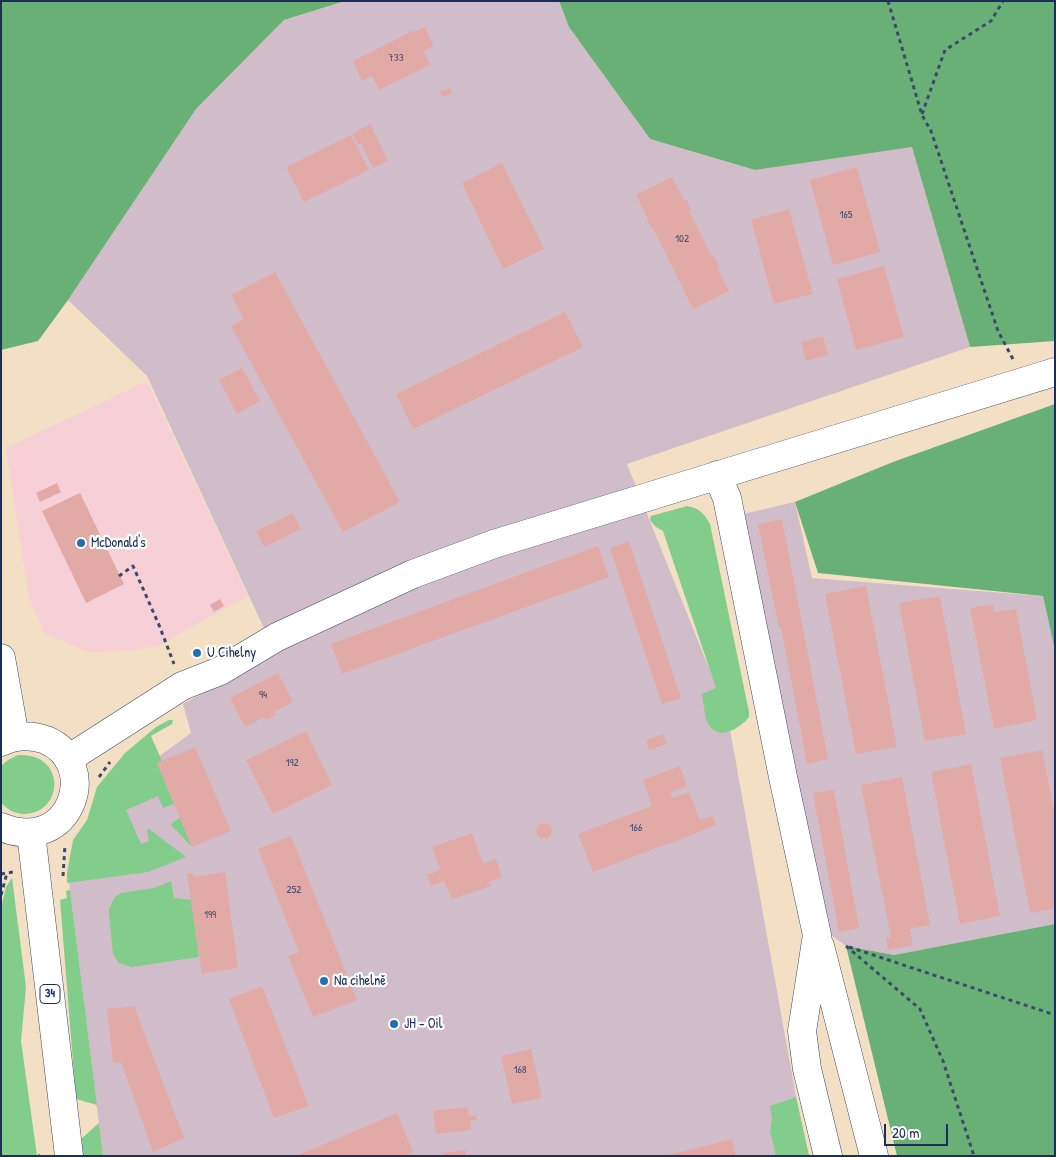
<!DOCTYPE html>
<html>
<head>
<meta charset="utf-8">
<style>
	body { margin:0 }
	#map { position:relative; width:1056px; height:1157px; overflow:hidden; background:#f3dfc4; font-family:"Patrick Hand",sans-serif }
	canvas { display:block }
	.frame { position:absolute; inset:0; border:2px solid #1b2f5e; pointer-events:none }
	.scale { position:absolute; left:884px; top:1124px; width:64px; height:22px; box-sizing:border-box; border:2px solid #1b2f5e; border-top:0; padding-left:6px; font-size:15px; line-height:18px; white-space:nowrap; color:#1b2f5e; -webkit-text-stroke:4px #fff; paint-order:stroke }
</style>
</head>
<body>
<div id="map">
<canvas width="1056" height="1157"></canvas>
<div class="frame"></div>
<div class="scale">20 m</div>
</div>
<script>
const context = document.querySelector('canvas').getContext('2d');
context.lineJoin = 'round';
function fill(path, color) { context.fillStyle = color; context.fill(path, 'evenodd'); }
function trace(path, color, width, dash) { context.strokeStyle = color; context.lineWidth = width; context.lineCap = dash ? 'butt' : 'round'; context.setLineDash(dash || []); context.stroke(path); }
function write(font, color, halo, rows, align = 'center') {
  context.font = font + ' "Patrick Hand",sans-serif'; context.lineWidth = 4.5; context.setLineDash([]); context.textBaseline = 'middle'; context.strokeStyle = halo; context.fillStyle = color; for (const [text, x, y, turn = 0] of rows) {
    context.save(); context.translate(x, y); context.rotate((+turn || 0) * Math.PI / 180); context.textAlign = isNaN(turn) ? turn : align; if (halo) context.strokeText(text, 0, 0); context.fillText(text, 0, 0); context.restore();
  }
}
const built = new Path2D(`
	M147,381L248,596L158,646L126,651L89,652L45,634L29,598L6,448Z`);
const industrial = new Path2D(`
	M345,1H559L569,27L650,139L755,170L912,146L970,347L627,464L727,713L796,1097L809,1156H103L69,882L104,797L191,733L183,704L275,652L147,376L68,300L196,109L284,20Z
	M795,502L812,578L1043,596L1055,651V924L894,955L846,946L828,933L743,514Z`);
const green = new Path2D(`
	M687,506C699,508 704,513 710,524L749,712V717C742,726 723,740 711,728C704,721 704,703 702,694L716,688L663,531L656,527L650,520L651,516Z
	M169,720H173L172,724L151,736L162,761L157,763L174,804L163,808L158,796L126,810L141,844L149,841L147,830L149,829L186,857L148,872L67,883V873L73,840L87,820L97,787L125,753L156,727Z
	M18,755C66,752 65,813 24,814C15,814 6,809 1,802V766L8,760Z
	M180,818L192,847L171,825L173,822Z
	M12,878L26,987L21,1041L37,1156H1V908L6,887Z
	M171,881L174,898L191,900L199,957L132,967L119,963L113,954L109,916V909L115,897L121,893L154,888Z
	M70,890L97,1105L76,1099L60,900L67,898L66,891Z
	M796,1097L809,1156H776L770,1131L772,1119L770,1106Z
	M99,1123L103,1156H82L80,1140Z`);
const forest = new Path2D(`
	M1,1H345L284,20L196,109L68,300L38,341L1,350Z
	M559,1H1055V341L970,347L912,147L755,170L650,139L569,27Z
	M1055,404V651L1043,596L818,573L795,502L893,462Z
	M1055,924V1156H897L846,946L894,955Z`);
const building = new Path2D(`
	M425,27L434,46L423,51L430,65L379,90L372,76L362,81L353,61L414,30V32Z
	M450,88L452,93L442,97L440,92Z
	M370,124L388,161L373,168L361,144L358,145L352,134Z
	M351,135L369,170L304,202L286,167Z
	M502,163L544,249L503,269L462,183Z
	M857,167L880,252L833,265L810,180Z
	M672,177L684,200L686,199L691,210L689,211L712,257L714,256L720,267L717,268L729,291L693,309L653,228L652,229L647,220L648,219L636,195Z
	M789,209L813,294L774,304L751,220Z
	M884,266L904,337L856,350L837,279Z
	M275,272L400,502L343,532L231,326L244,319L231,295Z
	M565,312L583,347L413,429L396,394Z
	M823,336L828,355L806,361L801,342Z
	M242,368L260,401L237,414L219,380Z
	M57,483L61,492L40,502L36,493Z
	M80,493L124,584L86,603L42,511Z
	M293,513L301,529L264,547L256,531Z
	M782,519L828,759L807,764L781,627L779,628L758,524Z
	M629,541L681,698L662,704L610,548Z
	M598,546L609,577L342,674L331,644Z
	M866,586L897,747L856,754L825,594Z
	M940,596L966,734L925,741L899,603Z
	M220,599L224,606L214,612L210,605Z
	M993,604L994,612L1016,609L1037,720L994,729L970,608Z
	M278,673L293,702L274,712L276,715L266,720L264,717L245,727L230,698Z
	M306,731L332,785L273,814L246,760Z
	M663,734L667,744L649,750L646,740Z
	M195,747L231,831L192,847L157,763Z
	M1042,750L1055,816V909L1030,913L1000,758Z
	M971,764L1000,916L960,924L931,772Z
	M680,766L687,786L670,793L672,798L689,792L700,820L712,816L716,825L667,845V844L593,872L578,834L652,806L643,780Z
	M902,777L930,925L910,929L913,945L888,950L886,938L891,937L861,785Z
	M834,790L859,928L839,932L813,793Z
	M536 831a8 8 0 1 1 16 0a8 8 0 1 1-16 0Z
	M472,833L483,864L496,859L502,877L489,882L491,886L452,899L444,881L431,886L427,875L440,870L432,847Z
	M291,836L357,1000L313,1017L288,956L299,952L258,849Z
	M225,872L238,968L202,974L187,874L193,873L194,877Z
	M262,986L309,1106L274,1118L254,1065L253,1066L252,1063H253L229,999Z
	M134,1006L184,1138L153,1152L121,1062L113,1063L107,1009Z
	M531,1049L542,1098L512,1104L501,1056Z
	M468,1107L469,1116L476,1115L477,1120L470,1121L471,1130L436,1134L433,1111Z
	M397,1113L413,1152L405,1156H296Z
	M732,1139L736,1156H669V1155Z
	M466,1150V1156H443L442,1153Z`);
const path = new Path2D(`
	M888,1L922,115L931,131L998,331L1014,361
	M922,114L945,50L991,21L1003,1
	M119,576L133,566L159,625L174,664
	M99,777L110,762
	M1,874L13,872
	M63,876L65,845
	M1,895L7,873
	M846,946L920,1009L943,1061L974,1156
	M849,947L1055,1015
	M39,1156L40,1155`);
const minor = new Path2D(`
	M717,475L727,498L783,777L817,935L802,1031L807,1069L828,1156
	M68,759L182,686L220,671L277,637L413,574L494,544L1055,372
	M820,946L874,1156`);
const major = new Path2D(`
	M1,658L15,737
	M1,742C16,735 30,734 46,740C101,763 72,856 1,827
	M31,833L69,1156`);
const markers = [
	[81,543,5,"#1f6fb2"],
	[197,653,5,"#1f6fb2"],
	[324,981,5,"#1f6fb2"],
	[394,1024,5,"#1f6fb2"]
];
const numberNames = [
	["733",396,58],
	["165",846,215],
	["102",682,239],
	["94",263,695],
	["192",292,763],
	["166",636,828],
	["252",294,890],
	["199",210,915],
	["168",520,1070]
];
const shields = [
	[50,994,20]
];
const shieldNames = [
	["34",50,994]
];
const poiNames = [
	["McDonald's",91,543],
	["U Cihelny",207,653],
	["Na cihelně",334,981],
	["JH - Oil",404,1024]
];
fill(built, '#f6cfd7');
fill(industrial, '#d1bdc9');
fill(green, '#82cd8b');
fill(forest, '#69b077');
fill(building, '#e2aaa6');
trace(minor, '#3b496d', 29);
trace(major, '#3b496d', 29);
trace(path, '#3b496d', 3, [4, 4]);
trace(minor, '#fff', 28);
trace(major, '#fff', 28);
for (const [x, y, r, color] of markers) { const dot = new Path2D(); dot.arc(x, y, r, 0, 2 * Math.PI); context.fillStyle = color; context.fill(dot); trace(dot, '#fff', 2); }
write('11px', '#4d4e70', null, numberNames);
for (const [x, y, w] of shields) { const box = new Path2D(); box.roundRect(x - w / 2, y - 9.5, w, 19, 4); context.fillStyle = '#fff'; context.fill(box); trace(box, '#1b2f5e', 1); }
write('bold 12px', '#1b2f5e', null, shieldNames);
write('14px', '#1b2f5e', '#fff', poiNames, 'left');
</script>
</body>
</html>
